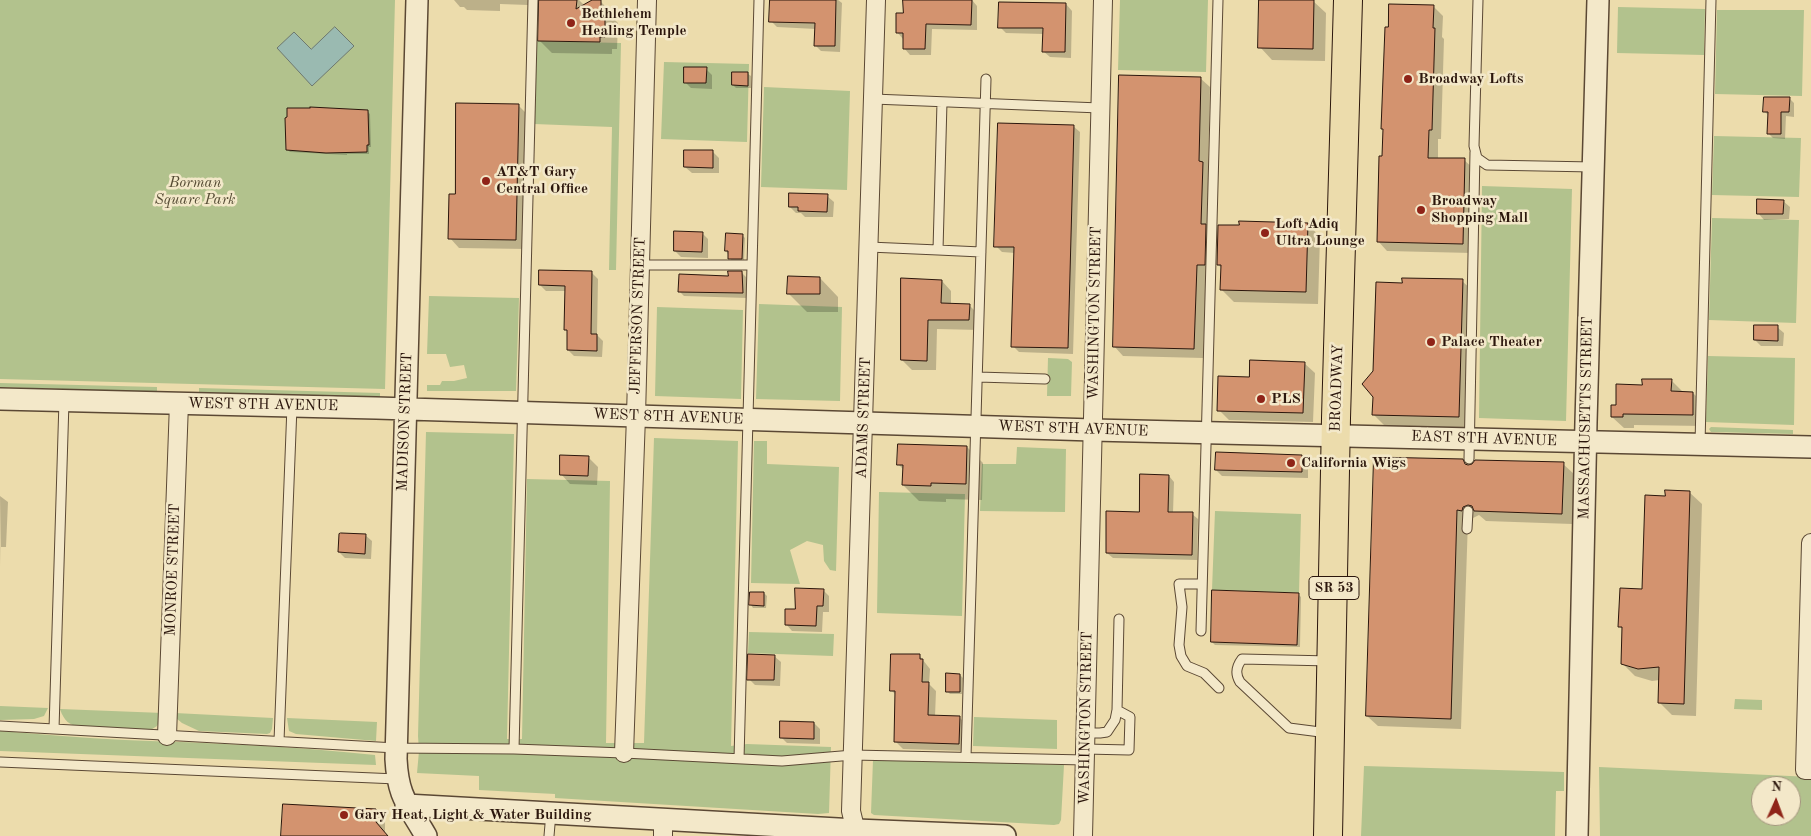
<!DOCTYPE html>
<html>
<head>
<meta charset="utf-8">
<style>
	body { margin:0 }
	#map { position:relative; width:1811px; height:836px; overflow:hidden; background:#ecdcac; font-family:"Old Standard TT",serif }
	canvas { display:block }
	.north { position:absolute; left:1751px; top:776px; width:50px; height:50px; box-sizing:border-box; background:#f3e8c9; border:1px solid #a3947d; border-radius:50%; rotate:2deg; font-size:14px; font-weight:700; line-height:20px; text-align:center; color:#2b160c }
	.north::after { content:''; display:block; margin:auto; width:18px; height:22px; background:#8f2418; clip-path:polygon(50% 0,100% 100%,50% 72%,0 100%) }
</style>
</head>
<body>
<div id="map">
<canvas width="1811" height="836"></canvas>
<div class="north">N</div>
</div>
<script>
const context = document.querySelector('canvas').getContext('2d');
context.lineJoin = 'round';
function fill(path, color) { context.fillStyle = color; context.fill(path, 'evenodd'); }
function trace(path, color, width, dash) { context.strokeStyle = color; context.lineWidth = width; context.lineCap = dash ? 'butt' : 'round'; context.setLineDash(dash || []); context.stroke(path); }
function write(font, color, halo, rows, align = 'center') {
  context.font = font + ' "Old Standard TT",serif'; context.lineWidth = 5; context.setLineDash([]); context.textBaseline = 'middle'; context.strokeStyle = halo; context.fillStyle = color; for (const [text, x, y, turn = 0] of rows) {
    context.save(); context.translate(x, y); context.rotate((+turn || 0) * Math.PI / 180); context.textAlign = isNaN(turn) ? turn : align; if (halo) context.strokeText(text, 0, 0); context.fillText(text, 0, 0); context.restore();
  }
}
const green = new Path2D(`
	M0,0H395L385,389L0,379Z
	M1120,0H1208L1206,72L1118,70Z
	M1618,7L1705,9L1704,55L1617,53Z
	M1717,10H1804L1802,96L1715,94Z
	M537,41L621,43L616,270H609L612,127L534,124Z
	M664,62L749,64L747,142L661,139Z
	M764,87L850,91L847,190L761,187Z
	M1714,136L1801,138L1799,197L1712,195Z
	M1482,186L1572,189L1566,421L1479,418Z
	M1712,218L1799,220L1796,323L1709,320Z
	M429,296L519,298L516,391H427V385H440L442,381H454L467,378L464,365L450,367L446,354H427Z
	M759,304L842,307L840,401L756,399Z
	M657,307L743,310L741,399L655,396Z
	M1708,356L1795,358L1794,425L1706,422Z
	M1048,358L1068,359L1072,362L1071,396H1047Z
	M0,383L157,387V392L0,387Z
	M199,388L380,393V398L199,393Z
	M1711,427L1793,430V434L1711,432L1709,429Z
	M426,432L514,434L507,739H522L527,479L610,481L606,743H644L654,438L738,441L731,746L747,744L831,747L829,813L818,814L555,798V794L479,790V776L417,773L419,751L418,736Z
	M754,441H767V464L839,467L836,571L830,570L824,561L823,545L807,541L790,550L800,584L751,583Z
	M1017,447L1066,449L1065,512L980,511L982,464H1016Z
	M879,492L965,494L962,616L877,613Z
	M1215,511L1301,514L1299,593L1212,590Z
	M749,632L834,634L833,656L748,653Z
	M1735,699L1762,700V710L1734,709Z
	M0,706L48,708L44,716L34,719L0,720Z
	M60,709L163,713L157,726L149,731L82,728C69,725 64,721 60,709Z
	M175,713L273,718L272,729L270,733L267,734L199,731L182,723L176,718Z
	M974,717L1057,720V749L973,746Z
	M287,718L377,722L376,741L296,734L289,731Z
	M0,731C42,734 83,738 125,740C209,743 292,746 375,755L376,765L0,751Z
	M879,759L1064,765L1061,820L1059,824L1054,825L874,815L871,813L873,760Z
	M1364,766L1564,772V791H1556L1555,836H1361Z
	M1599,767L1811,777V836H1600ZM1761,786H1791V816H1761Z`);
const water = new Path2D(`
	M335,27L354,46L312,86L277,48L294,32L311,49Z`);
const shadow = new Path2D(`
	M454,0H528V5L500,4V11L467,10L464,7H460Z
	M540,0H579L585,6L600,1L613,14V18L618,23L617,49H612V54L552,53L539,40Z
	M771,0H838L842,3L840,52L821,51L815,45L816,29L777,27L771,21Z
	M904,0H972L977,6V30L932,29L931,55H910L904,48L903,39L897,32L904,14Z
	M1261,0L1313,1L1326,13L1325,61L1272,60L1260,47Z
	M1066,4L1072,11L1071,58L1050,57L1043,51L1044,34L1006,33L1000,27Z
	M1433,6L1443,16L1442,37L1444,39L1441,139H1438V159L1464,160L1474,169L1472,253L1387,251L1378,241L1384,158Z
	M706,69L712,75V89L691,88L685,82Z
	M748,74L751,76V88H736L733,85Z
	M1200,78L1210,87L1208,169L1212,172L1214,274L1206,273L1203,358L1123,356L1114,346Z
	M1789,98L1794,103V117L1786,116L1785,139L1773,138L1768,133L1769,116L1764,111Z
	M518,105L528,115L526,249L459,248L450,238L456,195Z
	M367,111L370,114L371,147H369V154H347V155L290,152L287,149Z
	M1073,126L1080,132L1073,354L1019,352L1013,346L1015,253L1002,252L996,246Z
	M713,152L719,158V173H692L685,167Z
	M827,196L834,202L833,217H805L801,213H796L790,207Z
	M1783,201L1790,207L1789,219L1764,220L1758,213Z
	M1308,224L1320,237L1318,304L1234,302L1221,289L1222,268L1218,265Z
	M702,233L708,239V258L681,257L675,251Z
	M742,235L745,238L744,261H732L726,251Z
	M741,272L746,277L747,298L684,296L679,291Z
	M592,273L598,279L597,335L603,341L602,357L574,356L568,350L569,332L565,329L566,291H546L540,285Z
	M820,278L838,297V312H807L788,293Z
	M942,281L951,291V305H969L979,315V330L937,329L936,370H912L902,360Z
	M1462,281L1475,293L1471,429L1386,427L1373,414L1375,372L1403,284Z
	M1777,327L1784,333L1783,346H1761L1755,340Z
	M1304,363L1315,373L1313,422L1229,420L1219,410L1251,378Z
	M1671,380L1683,392L1693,393L1704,404V426L1634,425V428H1624L1612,417L1617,407L1643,386Z
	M967,447L983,463L982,500L946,499V502L919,501L903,485L904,470L899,465Z
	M1302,456L1308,462V478L1222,476L1216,470Z
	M588,457L598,467L597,485L570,484L561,474Z
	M1462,461L1468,467L1563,464L1574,474L1572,524L1486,521L1479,515L1473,518L1472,521L1468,520L1461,729L1378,726L1367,716Z
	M1169,476L1174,482L1173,513L1192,514L1198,519L1197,560L1113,558L1107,553Z
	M1689,492L1702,504L1696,716L1672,715L1660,703V680L1652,681L1635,676L1622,663L1624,630L1620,627L1643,590L1666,497Z
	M0,496L8,502L6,547H1V567Z
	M365,535L372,541L371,559L345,558L339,552Z
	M823,590L829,596V612H823L822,632L792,631L786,624L796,610Z
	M764,593L767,596L766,608H753L751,605Z
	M1298,594L1301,597L1300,647L1215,645L1212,642Z
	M919,655L930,669L929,684L936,691L935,717H959L967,725V751L903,749L895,741L896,695L891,690Z
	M774,656L781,662L780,686L755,685L749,679Z
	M960,675L963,678L962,694H950L947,691Z
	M814,723L820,729V744L787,743L781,737Z
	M375,810L385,820V833L387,836H283Z`);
const building = new Path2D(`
	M539,0H577L576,9L592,0H601V9H605V37H600V42L538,41Z
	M770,0H836L835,46H814L815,23L769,22Z
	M903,0H972L971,25L926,24L925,49H903V33H896V13H903Z
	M1259,0H1314L1313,49L1258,48Z
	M999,2L1066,3L1065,52H1042L1043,28H998Z
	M1389,4L1434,5L1433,28H1435L1432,130H1429L1428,158H1465L1463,244L1377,242L1379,156H1382L1383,129H1381L1385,27H1388Z
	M684,67H707L706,83H684Z
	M732,72H748V86L732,85Z
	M1119,75L1201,77L1199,161L1203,162L1201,224H1206L1205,265H1197L1194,349L1113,347Z
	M1764,97H1790L1789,112H1781V134H1767L1768,112H1763Z
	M456,103L519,104L516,240L448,239L449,194H455Z
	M310,107L368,110L369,145H367V152L326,153L286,150L285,118L287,117V108H310Z
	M998,123L1074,125L1068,348L1011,347L1014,247H994Z
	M684,150H713V168L684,167Z
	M789,193L828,194L827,212L798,211V207H789Z
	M1757,199L1784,200L1783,214H1757Z
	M1239,221L1308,223L1306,292L1220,290L1221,265H1217L1218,225H1239Z
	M674,231L703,232L702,252L674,251Z
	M726,233L743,234L742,259H728V251H725Z
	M539,270L592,271L591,334H597V351L567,350V330H564L565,286L539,285Z
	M728,271H742L743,293L678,292L679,274L728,276Z
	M788,276L820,277V294H787Z
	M901,278L942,280L941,303L970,304L969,320H928L927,361L901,360Z
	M1402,278L1463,279L1459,417L1372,415L1373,397L1362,384L1373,371L1376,282L1402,283Z
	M1754,325H1778V341L1754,340Z
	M1250,360L1305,362L1303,413L1217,411L1218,376L1249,377Z
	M1642,379H1672L1671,391L1693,392V415L1623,414V417H1611V405H1616V384L1642,385Z
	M898,444L967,446L966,484L931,483V486L902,485L903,465H897Z
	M1216,452L1302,455V472L1215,470Z
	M560,455L589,456L588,476L560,475Z
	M1374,457L1463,459L1465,464L1468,465L1472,464L1475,460L1564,462L1562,514L1474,511L1472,506L1468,505L1463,507L1462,511L1457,510L1451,719L1366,716Z
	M1140,474L1169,475L1168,512H1193L1192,555L1106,553V511L1139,512Z
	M1665,490L1690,491L1684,704L1658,703L1659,667L1638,669L1621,664L1622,627H1618L1620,588L1642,589L1645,495L1665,496Z
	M341,533L366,534L365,554L338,552L339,534Z
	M795,588L824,589L823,606H817L816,626L785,625V609H795Z
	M1212,590L1299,593L1297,645L1211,642Z
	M750,592H764V606L749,605Z
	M748,654L775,655L774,680H747Z
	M891,654H920V659H923L922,682H929L928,715L960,716L959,744L894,742L895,691H890Z
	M946,673L960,674V692H946Z
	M780,721L814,722V739L780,738Z
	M283,804L376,809V822L388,836H281Z`);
const service = new Path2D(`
	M1478,0L1474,146L1477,158L1487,165L1593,167
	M873,99L1100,108
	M869,247L938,250L942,102
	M938,250L981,252
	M640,265H752
	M978,377L1045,379
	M1700,444L1711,0
	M1469,459L1475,152
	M1467,529L1468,511
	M1202,584H1179L1182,607L1179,645L1181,656L1187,666L1204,673L1219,688
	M1201,631L1218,0
	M0,726L396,748L514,749L624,753L782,761L853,755L1085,760
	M54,729L64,401
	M1086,733H1100L1107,732L1115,720L1117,710L1119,619
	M1328,733L1289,728L1240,682C1235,674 1236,667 1242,659L1330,661
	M279,741L292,406
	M514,749L533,0
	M1085,749L1129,750L1130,717L1117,710
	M966,757L986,79
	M739,759L759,0
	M0,762L397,779
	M549,836L551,813`);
const minor = new Path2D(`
	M1811,543L1805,770H1811
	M167,736L179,403
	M624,753L636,416L647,0
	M663,836V819
	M857,836L851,811L876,0
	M1083,836L1103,0`);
const tertiary = new Path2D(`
	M417,0L396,759C398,798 408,804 426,836
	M0,399L376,408L1093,430L1811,447
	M406,805L856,830L1005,836
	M1577,836L1586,422L1598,0`);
const primary = new Path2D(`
	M1328,836L1336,418L1348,0`);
const markers = [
	[571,23,5,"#8f2418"],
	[1408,79,5,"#8f2418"],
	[486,181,5,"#8f2418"],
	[1421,210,5,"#8f2418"],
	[1265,233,5,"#8f2418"],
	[1431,342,5,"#8f2418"],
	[1261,399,5,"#8f2418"],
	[1291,463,5,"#8f2418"],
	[344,815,5,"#8f2418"]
];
const shields = [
	[1334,588,50]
];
const shieldNames = [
	["SR 53",1334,588]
];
const poiNames = [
	["Bethlehem",581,14],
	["Healing Temple",581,31],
	["Broadway Lofts",1418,79],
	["AT&T Gary",496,172],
	["Central Office",496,189],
	["Broadway",1431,201],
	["Shopping Mall",1431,218],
	["Loft Adiq",1275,224],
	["Ultra Lounge",1275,241],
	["Palace Theater",1441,342],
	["PLS",1271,399],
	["California Wigs",1301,463],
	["Gary Heat, Light & Water Building",354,815]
];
const parkNames = [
	["Borman",195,183],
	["Square Park",195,200]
];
const streetNames = [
	["WASHINGTON STREET",1095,313,-89],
	["JEFFERSON STREET",638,316,-88],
	["BROADWAY",1337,388,-88],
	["WEST 8TH AVENUE",263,405,1],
	["WEST 8TH AVENUE",668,417,2],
	["ADAMS STREET",864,418,-88],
	["MASSACHUSETTS STREET",1586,418,-89],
	["MADISON STREET",405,422,-88],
	["WEST 8TH AVENUE",1073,429,2],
	["EAST 8TH AVENUE",1484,439,2],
	["MONROE STREET",173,570,-88],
	["WASHINGTON STREET",1086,718,-89]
];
fill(green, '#b2c28d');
fill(water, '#9abab1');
trace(water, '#6e786f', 1);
fill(shadow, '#0003');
fill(building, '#d3936f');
trace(building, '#2b160c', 1);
trace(service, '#5b4834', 11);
trace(minor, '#5b4834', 20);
trace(tertiary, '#5b4834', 24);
trace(primary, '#2b160c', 30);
trace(service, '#f3e8c9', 9);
trace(minor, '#f3e8c9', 18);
trace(tertiary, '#f3e8c9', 21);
trace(primary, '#ecdcac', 28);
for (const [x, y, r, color] of markers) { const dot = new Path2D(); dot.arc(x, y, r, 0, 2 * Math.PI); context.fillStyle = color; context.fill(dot); trace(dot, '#f3e8c9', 2); }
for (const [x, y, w] of shields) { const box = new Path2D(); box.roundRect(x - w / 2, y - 11.5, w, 23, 4); context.fillStyle = '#f3e8c9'; context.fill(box); trace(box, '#2b160c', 1); }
write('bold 14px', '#2b160c', null, shieldNames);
write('bold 15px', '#2b160c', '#f3e8c9', poiNames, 'left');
write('italic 15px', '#544a33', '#f3e8c9', parkNames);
write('15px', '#2b160c', '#f3e8c9', streetNames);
</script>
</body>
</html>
